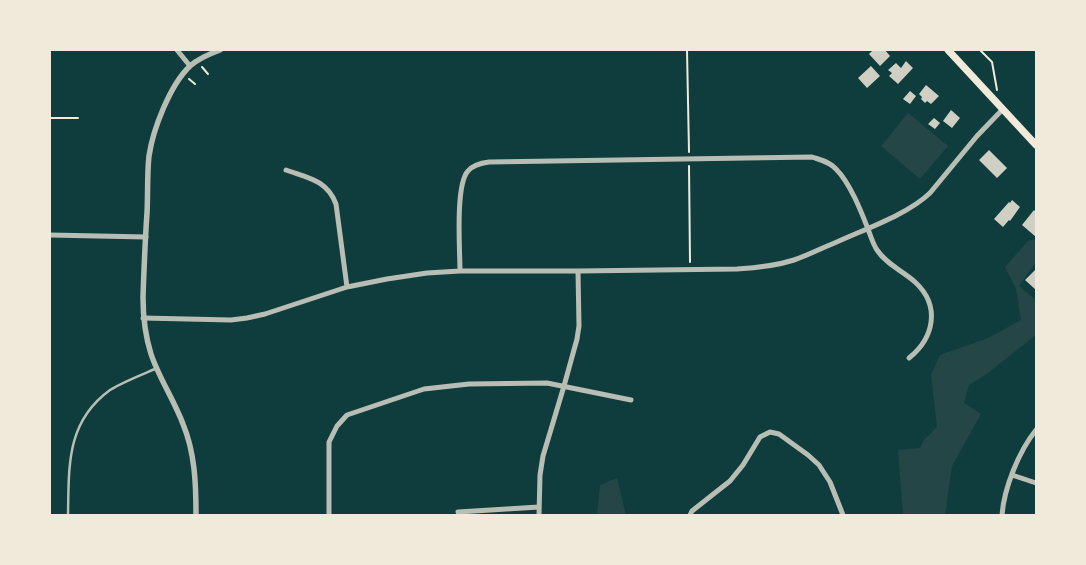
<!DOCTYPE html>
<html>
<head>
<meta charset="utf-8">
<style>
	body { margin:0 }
	#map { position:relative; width:1086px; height:565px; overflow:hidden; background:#0f3d3e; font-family:"DM Sans",sans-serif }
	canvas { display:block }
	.frame { position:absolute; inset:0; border:51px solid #f1e9da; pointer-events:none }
</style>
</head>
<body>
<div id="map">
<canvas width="1086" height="565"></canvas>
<div class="frame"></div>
</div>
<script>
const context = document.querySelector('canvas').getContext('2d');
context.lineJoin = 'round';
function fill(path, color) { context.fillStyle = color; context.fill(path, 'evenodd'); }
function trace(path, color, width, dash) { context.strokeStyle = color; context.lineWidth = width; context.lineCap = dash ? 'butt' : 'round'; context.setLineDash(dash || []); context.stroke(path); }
const green = new Path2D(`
	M908,113L948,146L920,179L881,146Z
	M1036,239V262L1019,286L1036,300V335L984,376L969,385L964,403L981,414L952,466L945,515H903L898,450L920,448L924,440L937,427L931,375L940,355L988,338L1021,320L1016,289L1005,267L1028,241Z
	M617,478L626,515H597L600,485Z`);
const building = new Path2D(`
	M873,50H885L890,56L880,66L869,54Z
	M906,61L913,68L898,84L889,76L892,73L888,70L896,63L901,68Z
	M871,66L880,76L867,88L858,78Z
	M926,85L939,96L931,104L927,101L925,103L921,99L922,97L919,94Z
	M910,91L916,96L910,104L903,99Z
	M951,110L960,118L952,128L943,121Z
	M934,118L940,123L935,129L928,124Z
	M989,150L1007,168L997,178L979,160Z
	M1012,200L1020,207L1010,221L1009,220L1003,227L994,219L1009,202L1010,203Z
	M1034,210L1036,212V237L1022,225Z
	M1036,269V290L1025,280Z`);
const path = new Path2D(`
	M687,50L689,152
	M980,50L992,62L997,90
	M202,67L208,74
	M189,79L195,84
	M50,118H78
	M689,166L690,262`);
const service = new Path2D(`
	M68,515C69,466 66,422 110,390C123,382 141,375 155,369`);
const minor = new Path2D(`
	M177,50L190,66
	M286,170C308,178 327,180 336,204L347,287
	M50,235L146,237
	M460,271C460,251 455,185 468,171C473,165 481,163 489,162L812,157C821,160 830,162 836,169C850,183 861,211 868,229C871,237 873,244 877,250C887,265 903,271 915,282C941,306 934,338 909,358
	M143,318L231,320L247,318L265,314L347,287L387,279L427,273L460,271H578L737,269C756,268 775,266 794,260C809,255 824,247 839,241C868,228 908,214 930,193L977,136L1003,109
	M1012,475L1036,483
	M458,512L539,507
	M329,515V442L337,426L347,415L424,389L469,384L547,383L631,400
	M539,515L540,475L543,456L564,386L577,339L579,326L578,271
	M690,515L692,511L730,481L743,465L760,437L770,432L779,434L808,455L819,465L830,482L843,515
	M1002,515C1004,488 1019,451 1036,430`);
const tertiary = new Path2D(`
	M196,515C196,484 195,453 183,424C174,400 159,378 151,354C145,335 143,316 143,297C144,269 145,241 147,213C148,194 147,174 149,156C153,129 170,85 190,66C198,59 209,54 220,50`);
const secondary = new Path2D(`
	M948,50L1036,145`);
fill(green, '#244646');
fill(building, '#cfcfc3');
trace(path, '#f1e9da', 2);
trace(service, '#b8beb3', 2.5);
trace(minor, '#b8beb3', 5);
trace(tertiary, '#b8beb3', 5.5);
trace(secondary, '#f1e9da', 7);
</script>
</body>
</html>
